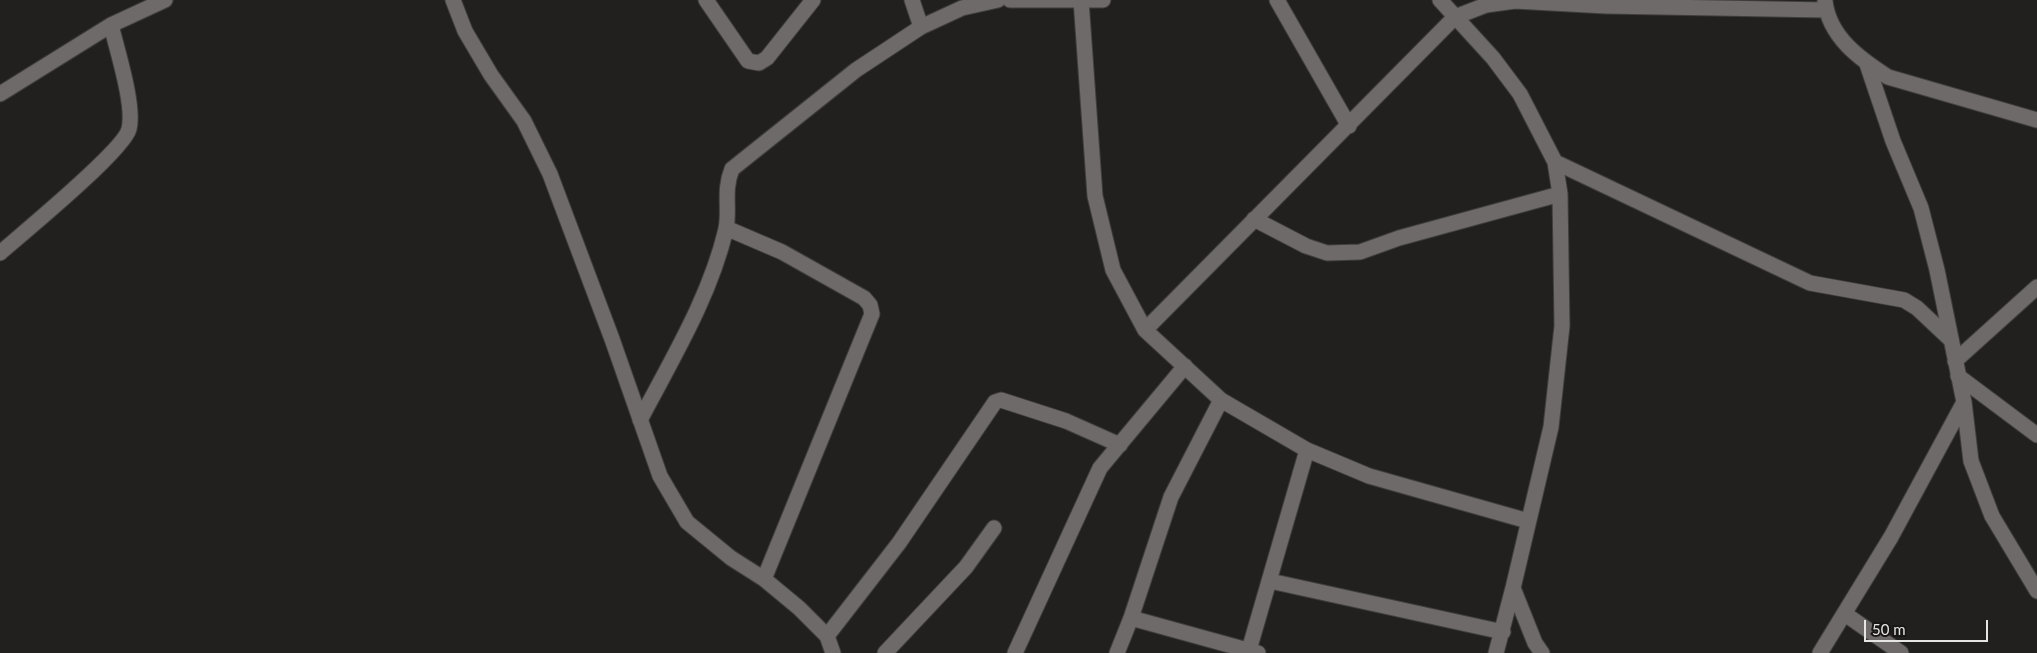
<!DOCTYPE html>
<html>
<head>
<meta charset="utf-8">
<style>
	body { margin:0 }
	#map { position:relative; width:2037px; height:653px; overflow:hidden; background:#22201e; font-family:Lato,sans-serif }
	canvas { display:block }
	.scale { position:absolute; left:1864px; top:620px; width:124px; height:22px; box-sizing:border-box; border:2px solid #e6e5e4; border-top:0; padding-left:6px; font-size:15px; line-height:18px; white-space:nowrap; color:#e6e5e4; -webkit-text-stroke:4px #191615; paint-order:stroke }
</style>
</head>
<body>
<div id="map">
<canvas width="2037" height="653"></canvas>
<div class="scale">50 m</div>
</div>
<script>
const context = document.querySelector('canvas').getContext('2d');
context.lineJoin = 'round';
function trace(path, color, width, dash) { context.strokeStyle = color; context.lineWidth = width; context.lineCap = dash ? 'butt' : 'round'; context.setLineDash(dash || []); context.stroke(path); }
const street = new Path2D(`
	M453,0L465,31L491,75L524,121L550,174L612,339L660,476L687,522L731,558L764,579L799,608L827,636L833,653
	M706,0L748,61L759,63L767,58L813,0
	M912,0L921,27
	M1010,0H1103
	M1081,0L1095,196L1113,270L1145,330L1221,400L1307,450L1369,476L1528,521
	M1277,0L1349,126
	M1440,0L1493,58L1520,94L1555,162L1560,194L1562,326L1551,427L1513,588L1535,643L1542,653
	M1825,1C1829,37 1860,59 1888,77L2037,120
	M1867,64L1893,141L1921,208L1937,270L1964,402L1971,461L1992,516L2037,591
	M0,94L111,25L165,0
	M1555,162L1810,283L1904,300L1917,308L1950,339
	M1254,219L1306,246L1327,253L1360,252L1399,238L1560,194
	M726,228L782,252L864,298L870,305L872,314L764,579
	M0,253C22,234 124,150 129,129C135,106 117,50 111,25
	M1145,330L1455,17L1486,5L1515,1L1606,6L1826,10
	M1955,361L2037,287
	M1958,376L2037,435
	M640,420C672,359 710,297 726,229C730,208 723,191 732,169L856,70L921,27L962,8L998,0
	M1270,581L1503,632
	M1845,614L1901,653
	M1131,618L1258,653
	M827,636L899,543L995,402L1001,400L1066,421L1120,445
	M1249,650L1307,450
	M885,653L966,567L994,528
	M1015,653L1100,468L1185,366
	M1117,653L1131,618L1171,497L1221,400
	M1496,653L1513,588
	M1820,653L1891,537L1964,402`);
trace(street, '#403e3d', 17);
trace(street, '#6d6a69', 15);
</script>
</body>
</html>
